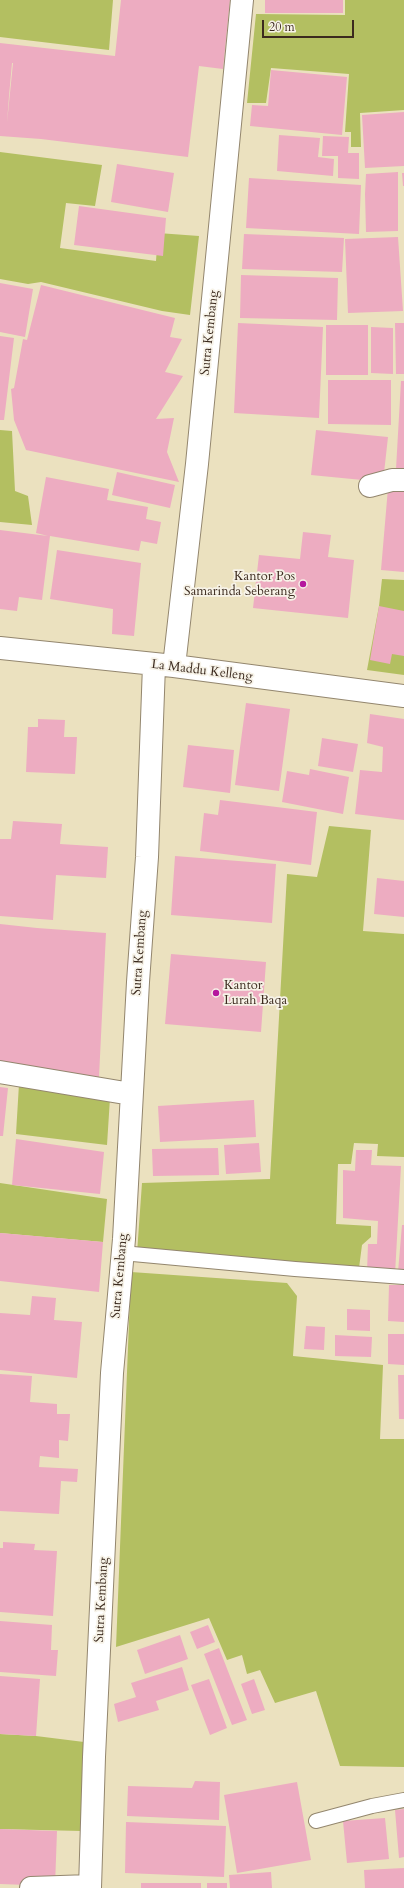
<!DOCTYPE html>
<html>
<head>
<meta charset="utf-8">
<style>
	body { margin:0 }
	#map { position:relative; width:404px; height:1888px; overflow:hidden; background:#ebe1bf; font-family:Cardo,serif }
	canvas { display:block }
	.scale { position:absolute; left:262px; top:20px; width:92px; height:18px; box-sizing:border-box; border:2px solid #3b2a1e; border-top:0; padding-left:5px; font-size:12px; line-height:14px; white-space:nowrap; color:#3b2a1e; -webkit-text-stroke:3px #f7f3e8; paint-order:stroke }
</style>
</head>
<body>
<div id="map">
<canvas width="404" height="1888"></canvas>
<div class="scale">20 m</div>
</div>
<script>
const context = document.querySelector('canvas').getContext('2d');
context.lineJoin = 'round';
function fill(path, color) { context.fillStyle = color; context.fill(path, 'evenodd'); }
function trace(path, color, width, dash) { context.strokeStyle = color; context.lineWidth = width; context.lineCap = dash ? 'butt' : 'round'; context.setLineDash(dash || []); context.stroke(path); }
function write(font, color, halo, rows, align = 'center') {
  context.font = font + ' Cardo,serif'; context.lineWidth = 3.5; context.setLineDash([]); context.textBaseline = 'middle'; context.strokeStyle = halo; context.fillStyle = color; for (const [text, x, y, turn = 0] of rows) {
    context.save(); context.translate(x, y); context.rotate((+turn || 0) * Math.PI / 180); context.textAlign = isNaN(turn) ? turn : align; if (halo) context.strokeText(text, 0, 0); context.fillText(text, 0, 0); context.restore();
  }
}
const green = new Path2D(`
	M0,0H113L109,50L0,37Z
	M345,0H404V110L360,113L361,147H351V132H345L349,74L271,68L266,103H247L256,14L345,15Z
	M0,152L102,165L95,206L66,203L60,248L156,261L158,233L199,236L190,315L162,311L41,282L28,284L0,279Z
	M0,430L12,431L15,491L28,496L32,525L0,522Z
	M382,579L404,580V675L367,670L379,606Z
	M329,826L371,830L363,931L404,934V1157L377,1156L378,1144L354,1143L351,1164H338L336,1224L371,1226V1237L362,1245L359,1268L137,1253L142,1183L270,1179L287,874L317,877Z
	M19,1084L110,1098L107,1145L16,1134Z
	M0,1183L107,1199L103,1242L0,1233Z
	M131,1272L287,1283L297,1296L293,1356L383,1365L380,1439H404V1767L340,1766L316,1691L275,1703L260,1670L247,1674L242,1655L227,1660L209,1618L116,1647Z
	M0,1734L36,1736L84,1742L81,1831L0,1829Z`);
const building = new Path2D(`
	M121,0H230L223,69L199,66L188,157L41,139L0,136V43L115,56ZM12,63H13L7,123L9,96Z
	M265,0H343V13H265Z
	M271,70L347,77L342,135L250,126L252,105L268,106Z
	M404,112V166L365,168L362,115Z
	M279,135L320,138L318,157L334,159L333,176L277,171Z
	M323,136L349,137L348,153H359V179L338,178V156H322Z
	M117,164L174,173L168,212L111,202Z
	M398,172V231L366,232L365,194L366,174Z
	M402,173H404V186H403Z
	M249,178L361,185L359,234L246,228Z
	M79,206L166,218L163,256L74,245Z
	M244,234L344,238L342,272L242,269Z
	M398,237L403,311L348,313L345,239Z
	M241,275L338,278L337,320L240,318Z
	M0,283L33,289L25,337L0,332Z
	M41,285L175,318L170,337L182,339L165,372L183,376L156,419L174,418L167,452L179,482L26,450L14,420L11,389L14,388L23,339L27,340Z
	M238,323L323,327L319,418L234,413Z
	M395,323H404V374H396Z
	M326,325H368V375H326Z
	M371,327L393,328V374L371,373Z
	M0,336L14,338L4,420H0Z
	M328,380H391V425L328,424Z
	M401,381H404V470L396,469Z
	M316,430L388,437L383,482L311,475Z
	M117,472L175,485L170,508L112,495Z
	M46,477L109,489L107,500L148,507L146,519L161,522L157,544L141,541L139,551L50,536L42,600L19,597L17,611L0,609V530L48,536L36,533Z
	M388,488L404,489V572L381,570Z
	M303,532L331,535L328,557L354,560L348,618L253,608L259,555L300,559Z
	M57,550L141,563L134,636L112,634L113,609L50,599Z
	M379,606L404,611V656L392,654L390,664L370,660Z
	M246,703L290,709L279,791L235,785Z
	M370,714L404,719V820L355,814L360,770L382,772L383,747L367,743Z
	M38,719L65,720L64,737H77L75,774L26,772L28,727H38Z
	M322,738L358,744L353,772L318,766Z
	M188,745L234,750L230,793L183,787Z
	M310,769L349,777L343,814L282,802L287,771L309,775Z
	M220,800L317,812L311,865L200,851L204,813L218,815Z
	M13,821L62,824L60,844L108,847L106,878L56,875L53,920L0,916V839H11Z
	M175,856L276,864L272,923L171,915Z
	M377,878L404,881V917L374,914Z
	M0,924L37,928L106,933L99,1077L0,1069Z
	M171,954L266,962L261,1032L165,1024Z
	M0,1087L8,1088L3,1136H0Z
	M254,1100L256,1137L160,1142L158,1106Z
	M16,1139L104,1152L100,1194L12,1185Z
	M259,1143L261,1172L226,1174L224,1145Z
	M218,1148L219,1175L153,1176L152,1149Z
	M356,1150H372L371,1165L401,1166L395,1274L367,1272L368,1244H377L378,1221L343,1218V1170L355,1171Z
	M402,1225H404V1272H398Z
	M0,1233L103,1242L99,1292L0,1281Z
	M389,1285H404V1322L388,1321Z
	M32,1296L56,1298L54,1320L82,1322L77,1378L0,1370V1313L30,1315Z
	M347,1309L370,1310V1331L347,1330Z
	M306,1326L325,1327L324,1350L304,1349Z
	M388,1334H404V1365L388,1364Z
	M335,1335L372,1337L371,1357L335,1356Z
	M0,1374L32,1376L30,1402L57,1404V1414H70L68,1441L59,1440V1458L40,1456L39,1467L78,1469L77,1482L61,1481L59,1514L0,1511Z
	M398,1375H404V1419H399Z
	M3,1542L35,1544L34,1550L57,1551L53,1616L0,1612V1548H3Z
	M0,1621L52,1625L51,1650H58L56,1676L0,1672Z
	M208,1625L215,1642L197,1649L190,1632Z
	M180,1635L188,1659L145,1674L137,1650Z
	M219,1648L247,1720L232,1725L204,1654Z
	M182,1667L189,1690L156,1701L159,1710L118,1722L114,1704L136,1697L131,1683Z
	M0,1676L40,1679L36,1736L0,1734Z
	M209,1679L227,1728L210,1735L191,1685Z
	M254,1679L265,1710L252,1714L241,1684Z
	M195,1781L220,1782L219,1820L127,1816L128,1786L192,1788Z
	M297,1782L311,1860L237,1873L224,1795Z
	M404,1809V1857L399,1858L395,1810Z
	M385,1818L389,1859L347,1863L343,1821Z
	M126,1822L226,1826L224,1877L125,1873Z
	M0,1829L57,1831L55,1886L0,1884Z
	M404,1868V1888H365L364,1870Z
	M271,1872L272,1888H230L229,1875Z
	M141,1883H201V1888H141Z
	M207,1883H227V1888H207Z`);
const service = new Path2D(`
	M122,1253L295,1269L404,1277
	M316,1821L372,1806L404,1800`);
const minor = new Path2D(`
	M370,486L392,480H404
	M0,648L174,666L404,696
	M174,666L197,464L242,0
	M0,1072L131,1094
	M31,1888L90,1886
	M90,1888L94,1757L112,1373L124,1239L138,982L147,857L154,665`);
const markers = [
	[303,584,4,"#b5179e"],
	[216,993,4,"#b5179e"]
];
const streetNames = [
	["Sutra Kembang",210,333,-84],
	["La Maddu Kelleng",202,671,7],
	["Sutra Kembang",140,953,-86],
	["Sutra Kembang",120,1276,-85],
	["Sutra Kembang",102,1600,-87]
];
const poiNames = [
	["Kantor Pos",295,577],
	["Samarinda Seberang",295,592],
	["Kantor",224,986,"left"],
	["Lurah Baqa",224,1001,"left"]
];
fill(green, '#b3bf61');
fill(building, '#edacc1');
trace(service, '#93866e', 16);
trace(minor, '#93866e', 24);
trace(service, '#fff', 14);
trace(minor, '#fff', 22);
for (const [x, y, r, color] of markers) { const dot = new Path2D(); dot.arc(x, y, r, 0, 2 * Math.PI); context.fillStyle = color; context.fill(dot); trace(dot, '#f7f3e8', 1.5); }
write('13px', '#3b2a1e', '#f7f3e8', streetNames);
write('13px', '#3b2a1e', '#f7f3e8', poiNames, 'right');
</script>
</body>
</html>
